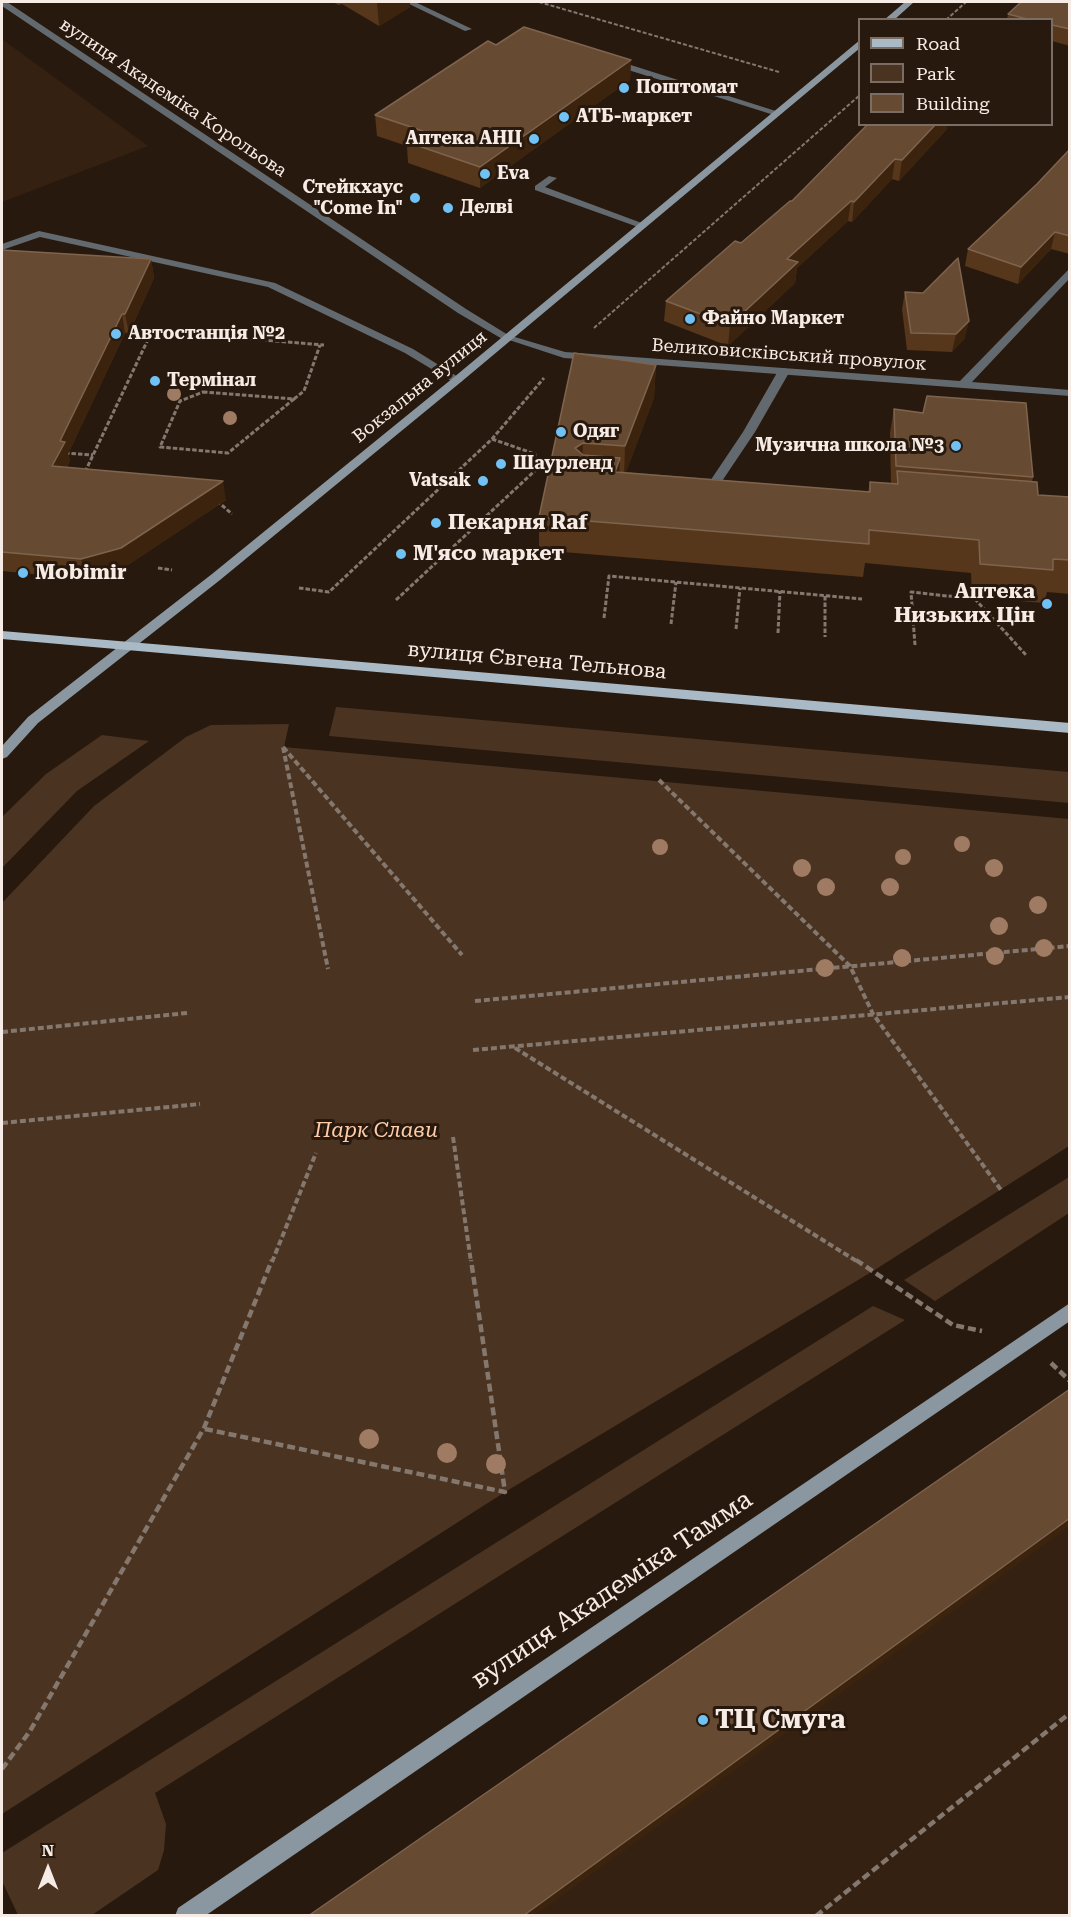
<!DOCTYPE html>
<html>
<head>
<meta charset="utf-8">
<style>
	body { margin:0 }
	#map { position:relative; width:1071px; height:1917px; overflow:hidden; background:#28190e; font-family:"Roboto Serif",serif }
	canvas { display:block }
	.frame { position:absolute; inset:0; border:3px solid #f7ece5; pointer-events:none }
	.legend { position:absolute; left:858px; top:18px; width:195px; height:108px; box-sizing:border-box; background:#28190e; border:2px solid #7b6d64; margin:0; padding:8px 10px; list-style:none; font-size:18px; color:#f7ece5 }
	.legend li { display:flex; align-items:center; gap:12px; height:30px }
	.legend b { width:30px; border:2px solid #7b6d64 }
	.north { position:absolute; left:18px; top:1839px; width:60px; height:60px; -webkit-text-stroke:4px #28190e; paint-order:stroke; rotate:0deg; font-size:16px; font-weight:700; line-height:24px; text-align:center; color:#f7ece5 }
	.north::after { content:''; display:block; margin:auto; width:21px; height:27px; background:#f7ece5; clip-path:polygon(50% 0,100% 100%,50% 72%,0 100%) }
</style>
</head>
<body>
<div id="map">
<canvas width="1071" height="1917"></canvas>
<div class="frame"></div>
<ul class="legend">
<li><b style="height:8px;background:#a9bac6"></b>Road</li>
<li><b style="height:16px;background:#4b3321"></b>Park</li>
<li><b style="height:16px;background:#674a32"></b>Building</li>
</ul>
<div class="north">N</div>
</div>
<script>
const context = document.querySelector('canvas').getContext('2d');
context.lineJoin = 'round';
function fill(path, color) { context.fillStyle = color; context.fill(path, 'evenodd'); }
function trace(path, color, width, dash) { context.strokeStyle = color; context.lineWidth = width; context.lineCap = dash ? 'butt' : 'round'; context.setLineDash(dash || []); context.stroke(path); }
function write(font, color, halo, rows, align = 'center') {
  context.font = font + ' "Roboto Serif",serif'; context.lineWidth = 6; context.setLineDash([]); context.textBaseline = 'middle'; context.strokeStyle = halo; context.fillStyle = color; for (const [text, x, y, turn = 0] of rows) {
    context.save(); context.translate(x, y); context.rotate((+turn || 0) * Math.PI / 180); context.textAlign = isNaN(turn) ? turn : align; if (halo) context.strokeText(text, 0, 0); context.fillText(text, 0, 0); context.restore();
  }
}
const built = new Path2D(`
	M2,39L148,146L2,202Z
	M1069,1525V1915H534Z`);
const green = new Path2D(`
	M336,707L1069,772V803L329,736Z
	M289,724L284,747L1069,819V1146L873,1271L505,1492L2,1814V903L94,806L186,737L211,725Z
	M102,735L149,741L77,791L2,868V817L46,774Z
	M1069,1177V1213L935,1301L904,1280Z
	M873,1306L905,1320L155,1793L166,1824L164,1850L158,1870L92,1915H18L2,1881V1853Z`);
const pathFar3 = new Path2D(`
	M539,2L779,72
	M946,20L966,2
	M594,328L860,95`);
const pathFar2 = new Path2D(`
	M203,392L294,399L228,453L160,447L180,401Z
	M294,399L304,391L320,345
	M492,439L535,454L536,463L553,472
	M65,453L93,455
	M85,472L152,331L324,345
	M217,501L232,514
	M158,568L172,570
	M299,588L329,592L492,439L544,378
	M825,596V637
	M396,600L540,466
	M604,618L609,576L862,599
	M671,624L676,582
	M736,629L740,588
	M778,633L780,591
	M915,645L911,592L975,599L1026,655`);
const pathFar1 = new Path2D(`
	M283,747L462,955
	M283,747L328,969
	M659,780L850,966L873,1014L1001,1190
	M475,1001L1070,946
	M2,1032L187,1013
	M515,1048L858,1262
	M473,1050L1070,997
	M2,1123L200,1104
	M453,1137L471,1262
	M272,1262L316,1153`);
const path = new Path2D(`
	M856,1260L953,1325L982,1331
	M1051,1363L1070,1381
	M205,1429L505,1492L471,1260
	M2,1769L30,1731L204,1428L272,1260
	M816,1916L1070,1713`);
const service = new Path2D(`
	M609,60H615L782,113L774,115L679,85L673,90H667L665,88L670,83L609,64Z
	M549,176L557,178L545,187L647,225L638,227L535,190V186Z
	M39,231L275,283L413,349L463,380L461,382H453L405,353L268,287L40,237L2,250V244Z
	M784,368L790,371L755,432L714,493H706L704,490L743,432L778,371Z`);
const minor = new Path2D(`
	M405,2H415L472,29L465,31Z
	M1070,268V278L972,382L1070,390V396L564,358L503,338L508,335L565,352L960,381Z`);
const tertiary = new Path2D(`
	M2,2H7L466,309L513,338L508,341L504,340L458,313L2,6Z`);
const secondary = new Path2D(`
	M905,2H914L894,20H884Z
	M860,40V48L461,382L220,580L38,723L7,757L2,759V746L28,717L212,574L453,378Z
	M1070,1303V1321L205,1916H175L178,1908Z`);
const primary = new Path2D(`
	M2,631L1070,723V733L2,639Z`);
const trees = [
	[174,394,7],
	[230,418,7],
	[962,844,8],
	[660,847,8],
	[903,857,8],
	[802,868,9],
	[994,868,9],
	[826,887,9],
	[890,887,9],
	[1038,905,9],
	[999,926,9],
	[1044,948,9],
	[995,956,9],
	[902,958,9],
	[825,968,9],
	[369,1439,10],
	[447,1453,10],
	[496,1464,10]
];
const wall = new Path2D(`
	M332,2H410V7L379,26L342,4L339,5Z
	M1070,2V46L1052,41V20H1007L1008,14Z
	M496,45L631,60L630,80L480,188L408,163L407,146L377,136L375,115Z
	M947,129L899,181L892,179L852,222L848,221L797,268L795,283L728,346L664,321L666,301L741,243L792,201Z
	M1070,149V254L1051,249L1018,284L965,266L968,249L1037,184Z
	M2,250L151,259L154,278L129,333H125L68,454L70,461L67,467L226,500L125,567L86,579L2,571Z
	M905,292L965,338L952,352L907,350L902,309Z
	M574,353L656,365L654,398L626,472L868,492L870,482L891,483L890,433L894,409L1033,477L1032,482L1038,495L1070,497V594L1047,592L1044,603L972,597L971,573L865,563L863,577L539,550V517Z`);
const shadedWall = new Path2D(`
	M377,2H410V7L379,26Z
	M631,60L630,80L480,188V167Z
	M936,124H948L947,129L899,181L902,160Z
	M895,159L892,179L852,222L854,202Z
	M851,201L848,221L797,268L795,283L728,346L730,325L787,259Z
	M1055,232L1051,249L1018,284L1021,267Z
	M151,259L154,278L129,333L125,314Z
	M122,314L125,333L68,454L70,461L57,485L52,466L60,441Z
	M969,321L965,338L952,352L956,334Z
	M656,365L654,398L624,478L625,446Z
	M583,443L582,476L575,448Z
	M620,458L619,491L615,472Z
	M223,481L226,500L125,567L86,579L81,559Z
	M1070,1518V1526L534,1916H523Z`);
const building = new Path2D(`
	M1021,2H1070V29L1052,25V20H1031L1008,14Z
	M524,27L631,60L480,167L407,142L423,131L375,115L488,41L496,45Z
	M868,124H936L902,160L895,159L854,202L851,201L787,259L798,262L730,325L666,301L735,241L741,243L790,201H792Z
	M1070,149V236L1055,232L1021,267L968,249L1037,184Z
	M2,250L151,259L125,314H122L60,441L65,442L52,466L223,481L121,548L81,559L2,552Z
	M958,258L969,321L956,334L911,333L905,292L923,293Z
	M574,353L656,365L625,446L583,443L575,448L583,455L620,458L615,472L870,492V482L898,484L897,471L1037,482L1038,495L1070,497V560L1053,559V570L980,564L979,540L869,530V544L539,517Z
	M927,396L1026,403L1033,477L896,466L894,409L923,413Z
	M1070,1389V1518L523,1916H308Z`);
const markers = [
	[624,88,6,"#70c1f4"],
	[564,117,6,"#70c1f4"],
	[534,139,6,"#70c1f4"],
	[485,174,6,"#70c1f4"],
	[415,198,6,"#70c1f4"],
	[448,208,6,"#70c1f4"],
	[690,319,6,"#70c1f4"],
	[116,334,6,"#70c1f4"],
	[155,381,6,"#70c1f4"],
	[561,432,6,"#70c1f4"],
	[956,446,6,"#70c1f4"],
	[501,464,6,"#70c1f4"],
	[483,481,6,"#70c1f4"],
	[436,523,6,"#70c1f4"],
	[401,554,6,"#70c1f4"],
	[23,573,6,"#70c1f4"],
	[1047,604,6,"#70c1f4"],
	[703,1720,6,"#70c1f4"]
];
const farPoinames = [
	["Поштомат",636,88],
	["АТБ-маркет",576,117],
	["Аптека АНЦ",522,139,"right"],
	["Eva",497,174],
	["Стейкхаус",403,188,"right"],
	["\"Come In\"",403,209,"right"],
	["Делві",460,208],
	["Файно Маркет",702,319],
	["Автостанція №2",128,334],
	["Термінал",167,381],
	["Одяг",573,432],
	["Музична школа №3",944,446,"right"],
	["Шаурленд",513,464],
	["Vatsak",471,481,"right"]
];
const farStreetnames = [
	["вулиця Академіка Корольова",173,98,34],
	["Великовисківський провулок",789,355,4],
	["Вокзальна вулиця",420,387,-39]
];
const poiNames = [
	["Пекарня Raf",448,523],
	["М'ясо маркет",413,554],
	["Mobimir",35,573],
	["Аптека",1035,592,"right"],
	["Низьких Цін",1035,616,"right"]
];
const streetNames = [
	["вулиця Євгена Тельнова",537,661,5]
];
const parkNames = [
	["Парк Слави",376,1131]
];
const nearStreetnames = [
	["вулиця Академіка Тамма",612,1590,-34]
];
const nearPoinames = [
	["ТЦ Смуга",715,1720]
];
fill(built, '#352112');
fill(green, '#4b3321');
trace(pathFar3, '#84776e', 2, [4, 2]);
trace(pathFar2, '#84776e', 3, [4.5, 2]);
trace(pathFar1, '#84776e', 4, [6, 3]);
trace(path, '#84776e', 4.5, [8, 4]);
fill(service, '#626a70');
fill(minor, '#626a70');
fill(tertiary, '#626a70');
fill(secondary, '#8a97a0');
fill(primary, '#a9bac6');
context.fillStyle = '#9e7b62';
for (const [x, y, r] of trees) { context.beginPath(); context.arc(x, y, r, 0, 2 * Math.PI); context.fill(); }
fill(wall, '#56371c');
fill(shadedWall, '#3c230d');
fill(building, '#674a32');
trace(building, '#7e644e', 1.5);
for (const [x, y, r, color] of markers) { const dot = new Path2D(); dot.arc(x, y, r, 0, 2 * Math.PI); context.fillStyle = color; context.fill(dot); trace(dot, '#28190e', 2); }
write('bold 18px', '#f7ece5', '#28190e', farPoinames, 'left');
write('18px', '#f7ece5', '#28190e', farStreetnames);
write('bold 21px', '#f7ece5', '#28190e', poiNames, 'left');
write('21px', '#f7ece5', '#28190e', streetNames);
write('italic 21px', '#fecca7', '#28190e', parkNames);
write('26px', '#f7ece5', '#28190e', nearStreetnames);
write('bold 26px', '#f7ece5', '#28190e', nearPoinames, 'left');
</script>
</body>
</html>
